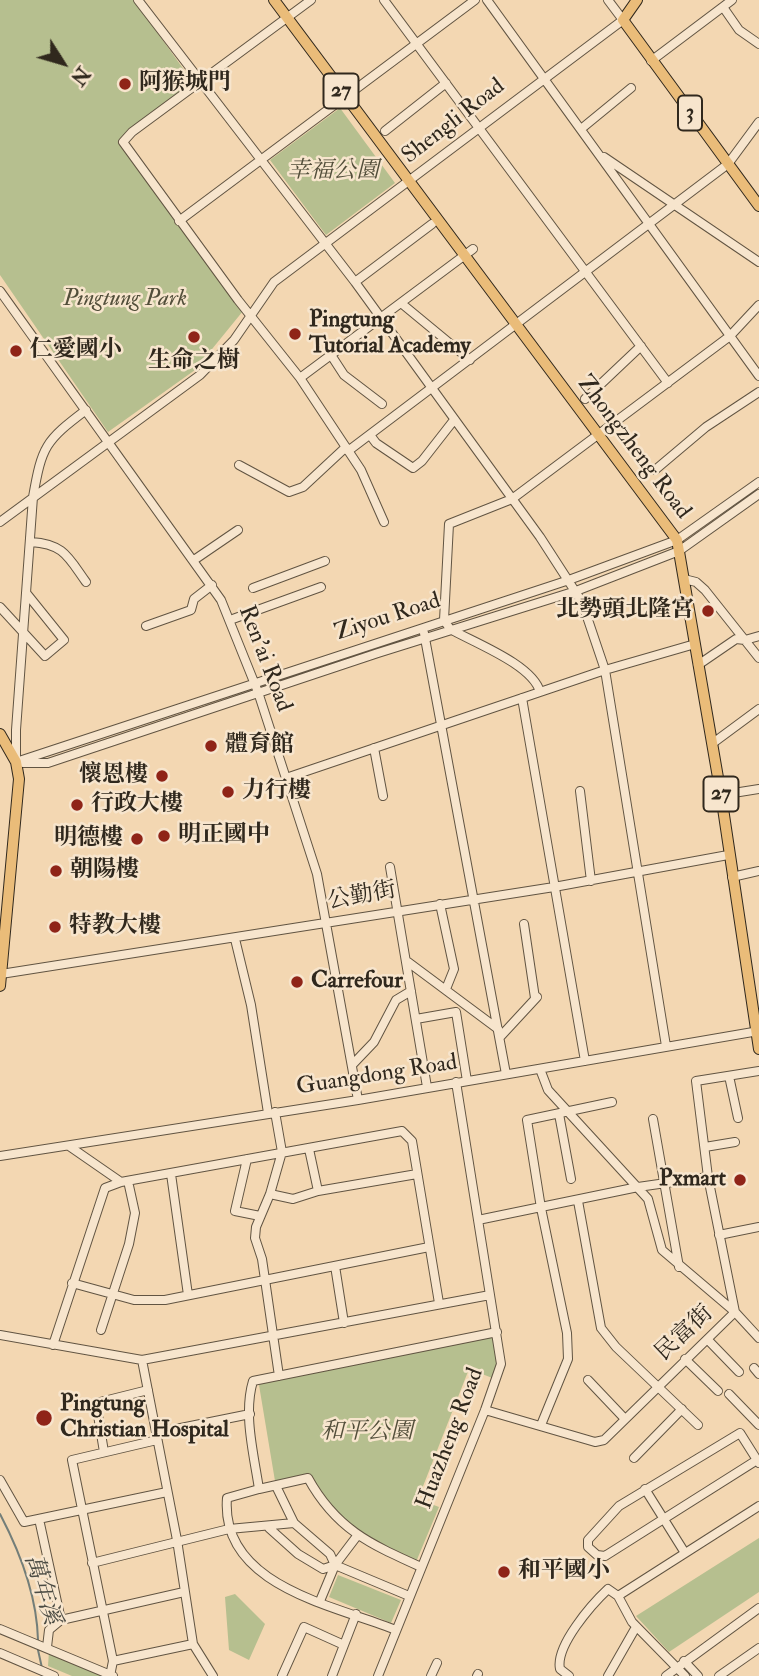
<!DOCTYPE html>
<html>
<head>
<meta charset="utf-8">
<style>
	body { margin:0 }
	#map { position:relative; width:759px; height:1676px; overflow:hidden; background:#f3d7b2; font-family:"IM FELL Double Pica",serif }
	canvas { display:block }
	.north { position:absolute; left:28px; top:28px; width:70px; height:70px; -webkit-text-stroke:5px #f7e5cd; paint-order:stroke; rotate:127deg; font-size:19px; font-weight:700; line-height:28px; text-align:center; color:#30281d }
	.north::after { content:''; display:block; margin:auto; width:24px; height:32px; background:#30281d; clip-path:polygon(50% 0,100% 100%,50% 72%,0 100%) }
</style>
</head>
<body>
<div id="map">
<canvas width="759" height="1676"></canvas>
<div class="north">N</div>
</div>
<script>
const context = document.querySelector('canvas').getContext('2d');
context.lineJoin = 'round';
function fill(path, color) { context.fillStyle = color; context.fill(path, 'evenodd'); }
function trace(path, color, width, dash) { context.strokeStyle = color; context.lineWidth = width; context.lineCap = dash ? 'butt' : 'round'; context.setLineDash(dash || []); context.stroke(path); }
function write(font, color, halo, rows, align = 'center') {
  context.font = font + ' "IM FELL Double Pica","Noto Serif TC",serif'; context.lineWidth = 5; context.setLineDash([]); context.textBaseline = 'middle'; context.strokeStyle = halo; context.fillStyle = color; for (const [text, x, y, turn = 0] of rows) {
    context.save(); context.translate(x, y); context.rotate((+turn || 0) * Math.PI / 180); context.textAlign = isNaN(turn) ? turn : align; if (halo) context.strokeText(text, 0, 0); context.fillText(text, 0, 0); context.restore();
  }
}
const green = new Path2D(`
	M0,0H134L192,81L128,133L121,142L122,147L243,311L195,370L108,432L0,275Z
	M340,108L395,183L326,235L270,160Z
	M498,1336L500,1355L495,1379L469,1369L418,1499L439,1507L416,1562L355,1530L334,1509L309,1473L275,1481L259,1385L264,1381Z
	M759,1538V1592L669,1652L636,1616Z
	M338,1575L401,1600L391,1623L329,1597Z
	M235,1594L265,1624L249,1660L229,1650L225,1597Z
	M49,1651L107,1676H72L48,1666Z`);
const stream = new Path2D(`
	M0,1514C20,1552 37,1598 38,1640
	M38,1650L42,1668`);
const minor = new Path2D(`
	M138,0L355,282L540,537L582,602L605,670L666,1046
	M311,0L132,132L123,142L238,300L300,378L361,470L384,522
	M384,0L668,383
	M487,0L759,376
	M723,7L739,30L759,44
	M651,61L732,0
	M581,129L631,88
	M385,131L446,83
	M604,157L759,262
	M179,221L475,0
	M355,282L432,224
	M0,291L221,600L258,692L317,874L358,1100
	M401,303L470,360
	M331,355L344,375L382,404
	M300,378L473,249
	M585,399L641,346
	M370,435L376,443L413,468L422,461L454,420
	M348,451L728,164L759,122
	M239,465L289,492L303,487L346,447
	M655,470L706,427L759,392
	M0,522L200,375L234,340L274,282L623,20L608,0
	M31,542C64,544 68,557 86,582
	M194,560L238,530
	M684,579L696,582L705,590L759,658
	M253,588L325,561
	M0,607L45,656L64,640L27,594
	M230,620L321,587
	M146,626L191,610L194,599L212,585
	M424,633L506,1074
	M698,665L736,639L745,640L759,636
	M540,692C533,665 475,643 450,629L444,620L449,524L512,499L730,336L759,305
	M522,698L585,1061
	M713,743L759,709
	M374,748L383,796
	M16,762L566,581L677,540L759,482
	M16,762V730L33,497C42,446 45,441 86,410
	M23,763H48L378,653L576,591L679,551L759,494
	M286,778L605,670L695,644
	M580,791L591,881
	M721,795L759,789
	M390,867L427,1087
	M732,877L759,871
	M440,904L454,969L446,989
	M524,924L535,998
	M235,939L251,1005L268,1113
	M408,962L498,1029
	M1,974L554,887L728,855
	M416,1019L456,1012L467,1081
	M500,1037L537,997
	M353,1064L374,1042L396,1000L411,991
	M540,1069L548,1090L648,1199L662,1250L735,1312L759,1338
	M729,1076L738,1118
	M275,1112L282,1152L270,1194L256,1227L255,1238L262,1259L279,1376
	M559,1114L571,1179
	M653,1119L679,1267
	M69,1146L121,1182
	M705,1147L735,1142
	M309,1149L318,1191
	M0,1156L358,1100L759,1031
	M247,1159L235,1211L260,1216
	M171,1174L188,1295
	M270,1194L293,1199L318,1191L417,1174
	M578,1201L601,1328L616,1347L698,1425
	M478,1220L638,1187L708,1177
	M719,1235L759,1227
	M335,1266L344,1323
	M72,1283L134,1300H165L429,1247
	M735,1312L708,1177L696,1081L759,1071
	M101,1330L129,1244L135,1213L128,1181
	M0,1335L142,1360L490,1295
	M708,1340L739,1372
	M53,1345L105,1188L121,1182L402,1131L412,1141L439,1303
	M685,1359L718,1391
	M142,1360L177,1540L193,1644L213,1676
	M754,1368L759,1374
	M588,1380L625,1419
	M729,1394L759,1425
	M485,1410L595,1442L604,1440L735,1312
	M541,1425L568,1359L567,1333L541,1208L527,1120L612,1102
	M156,1433L250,1414
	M104,1452L96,1403L148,1390
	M634,1458L682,1409
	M757,1460L605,1556L597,1555L588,1547V1540L619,1506L740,1433L759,1463
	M0,1480L24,1522L167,1492
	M276,1486L294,1523L330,1554L335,1565L409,1596
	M259,1489L227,1498C220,1586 334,1605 396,1630
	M645,1489L685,1553
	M39,1519L61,1620
	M269,1528L298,1554L323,1569L335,1565
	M92,1563L229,1529L294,1523
	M421,1567C370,1544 336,1529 308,1478L259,1489C254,1455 243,1414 253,1381L497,1332
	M618,1596L759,1506
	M320,1601L335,1565L357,1536
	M0,1629L113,1676
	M47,1647L49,1630L61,1620L184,1592
	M0,1653L54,1676
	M113,1661L193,1644
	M684,1661L698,1676
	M110,1676L113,1661L72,1460L157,1440
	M282,1676L304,1627L344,1645
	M332,1676L356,1614
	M378,1676L485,1410L501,1364L456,1082
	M431,1676L437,1663
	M477,1676L478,1674
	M569,1676L560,1669C555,1646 592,1604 608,1589L618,1596L632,1622L685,1676
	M608,1676L636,1627
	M666,1676L759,1608
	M719,1676L759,1648`);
const major = new Path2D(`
	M274,0L677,540L721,795L759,1049
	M637,0L623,20L759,206
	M0,734L16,762L19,779L0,986`);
const markers = [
	[125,84,7,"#8f2418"],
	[295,334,7,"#8f2418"],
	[194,337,7,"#8f2418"],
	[16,351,7,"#8f2418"],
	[708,611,7,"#8f2418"],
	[211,746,7,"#8f2418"],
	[162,776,7,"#8f2418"],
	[228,792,7,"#8f2418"],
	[77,805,7,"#8f2418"],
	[164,836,7,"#8f2418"],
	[137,839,7,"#8f2418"],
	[56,871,7,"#8f2418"],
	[55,927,7,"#8f2418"],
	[297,982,7,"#8f2418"],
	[740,1180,7,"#8f2418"],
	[44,1418,9,"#8f2418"],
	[504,1572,7,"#8f2418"]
];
const shields = [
	[341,91,35],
	[690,113,24],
	[721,794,35]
];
const shieldNames = [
	["27",341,91],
	["3",690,113],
	["27",721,794]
];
const poiNames = [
	["阿猴城門",139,84],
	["Pingtung",309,321],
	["Tutorial Academy",309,347],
	["仁愛國小",30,351],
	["生命之樹",194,362,"center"],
	["北勢頭北隆宮",694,611,"right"],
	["體育館",225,746],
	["懷恩樓",148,776,"right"],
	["力行樓",242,792],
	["行政大樓",91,805],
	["明正國中",178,836],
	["明德樓",123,839,"right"],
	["朝陽樓",70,871],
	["特教大樓",69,927],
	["Carrefour",311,982],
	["Pxmart",726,1180,"right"],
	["Pingtung",60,1405],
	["Christian Hospital",60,1431],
	["和平國小",518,1572]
];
const streetNames = [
	["Shengli Road",454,122,-38],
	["Zhongzheng Road",633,448,53],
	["Ziyou Road",388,618,-18],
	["Ren'ai Road",264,659,69],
	["公勤街",362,897,-10],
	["Guangdong Road",377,1076,-9],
	["民富街",685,1334,-43],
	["Huazheng Road",451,1439,-69]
];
const parkNames = [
	["幸福公園",333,172],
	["Pingtung Park",125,300],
	["和平公園",367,1433]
];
const waterNames = [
	["萬年溪",41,1590,73]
];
fill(green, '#b6bf8f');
trace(stream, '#737e79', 2);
trace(minor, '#615442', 10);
trace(major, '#30281d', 12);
trace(minor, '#f7e5cd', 8);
trace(major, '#eabc79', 10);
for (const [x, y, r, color] of markers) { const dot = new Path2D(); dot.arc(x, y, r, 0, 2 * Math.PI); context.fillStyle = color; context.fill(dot); trace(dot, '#f7e5cd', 2.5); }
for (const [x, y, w] of shields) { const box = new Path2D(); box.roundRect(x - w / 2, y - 17.5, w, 35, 5); context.fillStyle = '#f7e5cd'; context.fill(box); trace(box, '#30281d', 2); }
write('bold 21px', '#30281d', null, shieldNames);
write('bold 23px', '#30281d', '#f7e5cd', poiNames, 'left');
write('23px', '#30281d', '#f7e5cd', streetNames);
write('italic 23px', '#524e3a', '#f7e5cd', parkNames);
write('italic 24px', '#4c4c44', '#f7e5cd', waterNames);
</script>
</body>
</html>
